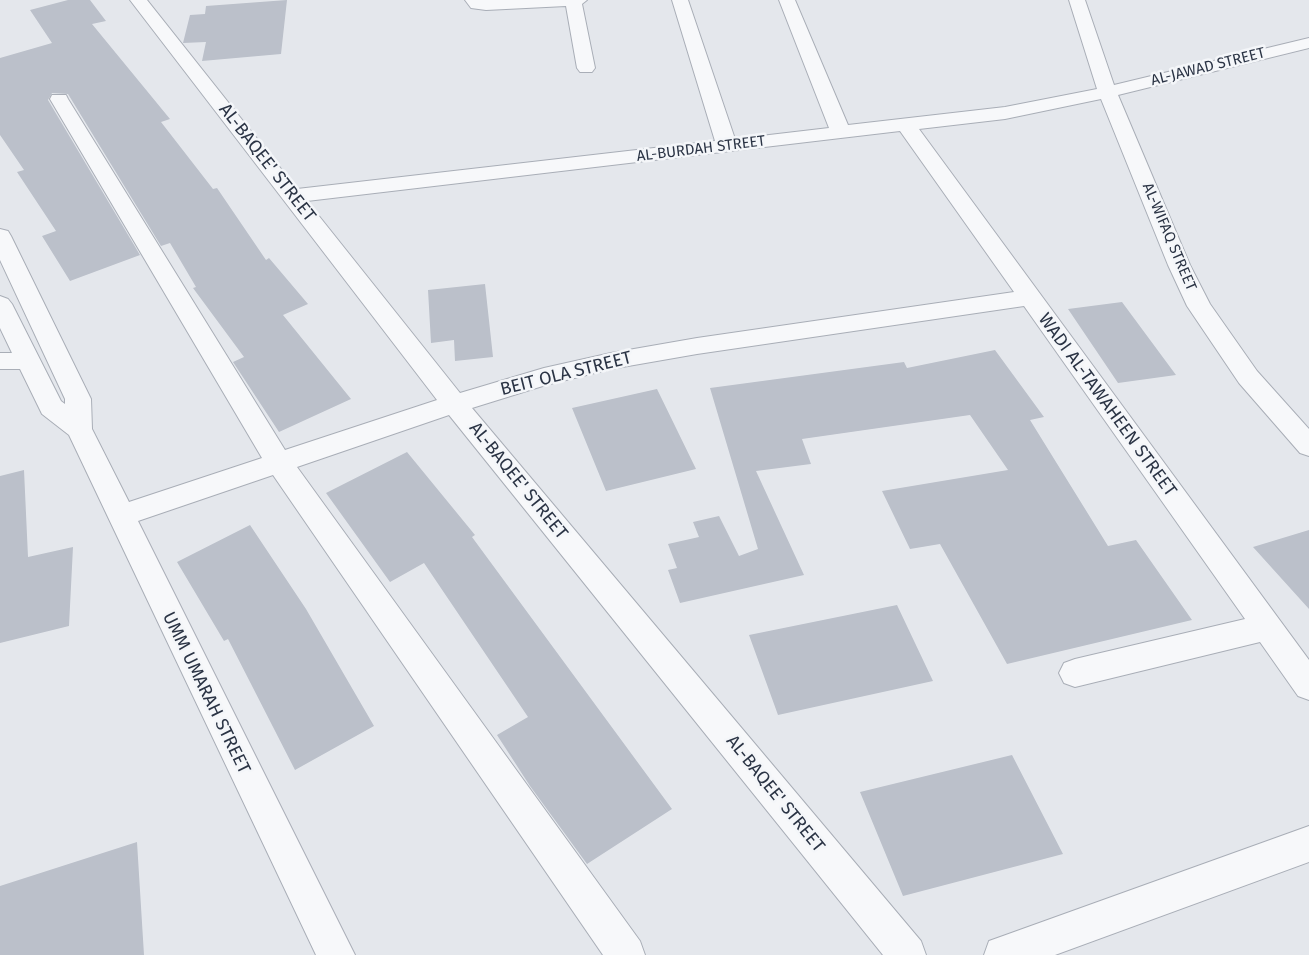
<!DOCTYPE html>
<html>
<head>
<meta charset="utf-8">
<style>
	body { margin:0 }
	canvas { display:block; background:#e4e7ec }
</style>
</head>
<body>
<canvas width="1309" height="955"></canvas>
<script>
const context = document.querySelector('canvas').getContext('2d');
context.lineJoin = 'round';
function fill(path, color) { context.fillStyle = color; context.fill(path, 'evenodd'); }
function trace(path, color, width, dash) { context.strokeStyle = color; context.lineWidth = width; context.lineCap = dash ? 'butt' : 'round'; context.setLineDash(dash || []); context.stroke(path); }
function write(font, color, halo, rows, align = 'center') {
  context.font = font + ' "Fira Sans",sans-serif'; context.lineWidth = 5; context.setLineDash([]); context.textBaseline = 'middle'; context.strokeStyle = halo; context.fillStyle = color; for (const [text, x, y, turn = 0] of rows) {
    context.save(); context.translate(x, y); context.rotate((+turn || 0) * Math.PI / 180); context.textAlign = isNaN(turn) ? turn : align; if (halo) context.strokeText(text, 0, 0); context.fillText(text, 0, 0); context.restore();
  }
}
const building = new Path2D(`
	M68,0H90L106,21L92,24L170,119L161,122L213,189L217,188L266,260L269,258L308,304L283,315L351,399L279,432L233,362L244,357L193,288L196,287L170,243L161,246L68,94L52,93L48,100L140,255L70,281L42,236L56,231L17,172L24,170L0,135V58L52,43L30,10Z
	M287,0L281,54L202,61L206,42L183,43L190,15L205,14L206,6Z
	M485,284L493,357L455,361L454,340L431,343L428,290Z
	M1122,302L1176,375L1118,383L1068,309Z
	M995,350L1044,417L1030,420L1108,546L1136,540L1192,620L1007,664L940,544L910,549L882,491L1008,470L970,415L802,439L811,464L756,471L804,575L680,603L668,570L677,568L668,544L699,537L693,522L719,516L739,556L758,549L710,388L904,362L907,368Z
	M657,389L696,469L606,491L572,408Z
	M407,452L475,535L472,537L672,809L587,864L530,786L497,735L528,717L424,563L390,582L326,493Z
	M24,470L28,557L73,547L69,626L0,643V476Z
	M250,525L306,609L374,726L295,770L228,639L224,641L177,562Z
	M1309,530V609L1253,547Z
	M897,605L933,681L778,715L749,635Z
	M1012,755L1063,854L903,896L860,792Z
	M137,842L144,955H0V886Z`);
const minor = new Path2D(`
	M130,0H147L297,189L715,141L672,0H688L735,139L829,128L779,0H795L848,125L1005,107L1097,89L1069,0H1085L1114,85L1309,38V48L1118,95L1190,265L1210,304L1257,371L1309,429V456L1300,453L1239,383L1187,306L1168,265L1101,99L1005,119L919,129L1309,660V700L1298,696L1260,642L1075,687L1064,683L1059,673L1064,663L1075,659L1245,619L1024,306L697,354L611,369L546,385L472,408L921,941L926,955H883L449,415L297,467L640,941L645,955H603L273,475L138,521L355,955H316L69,435L42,414L20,369H0V353H12L0,328V296L8,299L12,304L61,401L65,404V399L0,260V229L8,231L11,236L91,399L92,429L129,502L262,458L50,99L52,95H66L68,99L285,450L437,400ZM900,131L1014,292L697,338L611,353L544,368L460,393L307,201Z
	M465,0H587L582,4L595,68L592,72H580L577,68L566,6L486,10L471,8Z
	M1309,826V862L1055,955H984L989,941L1003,936Z`);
const farStreetnames = [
	["AL-JAWAD STREET",1208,67,-14],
	["AL-BURDAH STREET",701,149,-7],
	["AL-WIFAQ STREET",1169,237,67]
];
const streetNames = [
	["AL-BAQEE' STREET",267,163,52],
	["BEIT OLA STREET",566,374,-14],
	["WADI AL-TAWAHEEN STREET",1107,405,54],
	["AL-BAQEE' STREET",518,481,51],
	["UMM UMARAH STREET",206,693,64],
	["AL-BAQEE' STREET",775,794,51]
];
fill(building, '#bbc0ca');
trace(minor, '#a9aeb7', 2);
fill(minor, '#f7f8fa');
write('15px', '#2b3445', '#f4f6f9', farStreetnames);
write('18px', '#2b3445', '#f4f6f9', streetNames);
</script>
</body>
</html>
